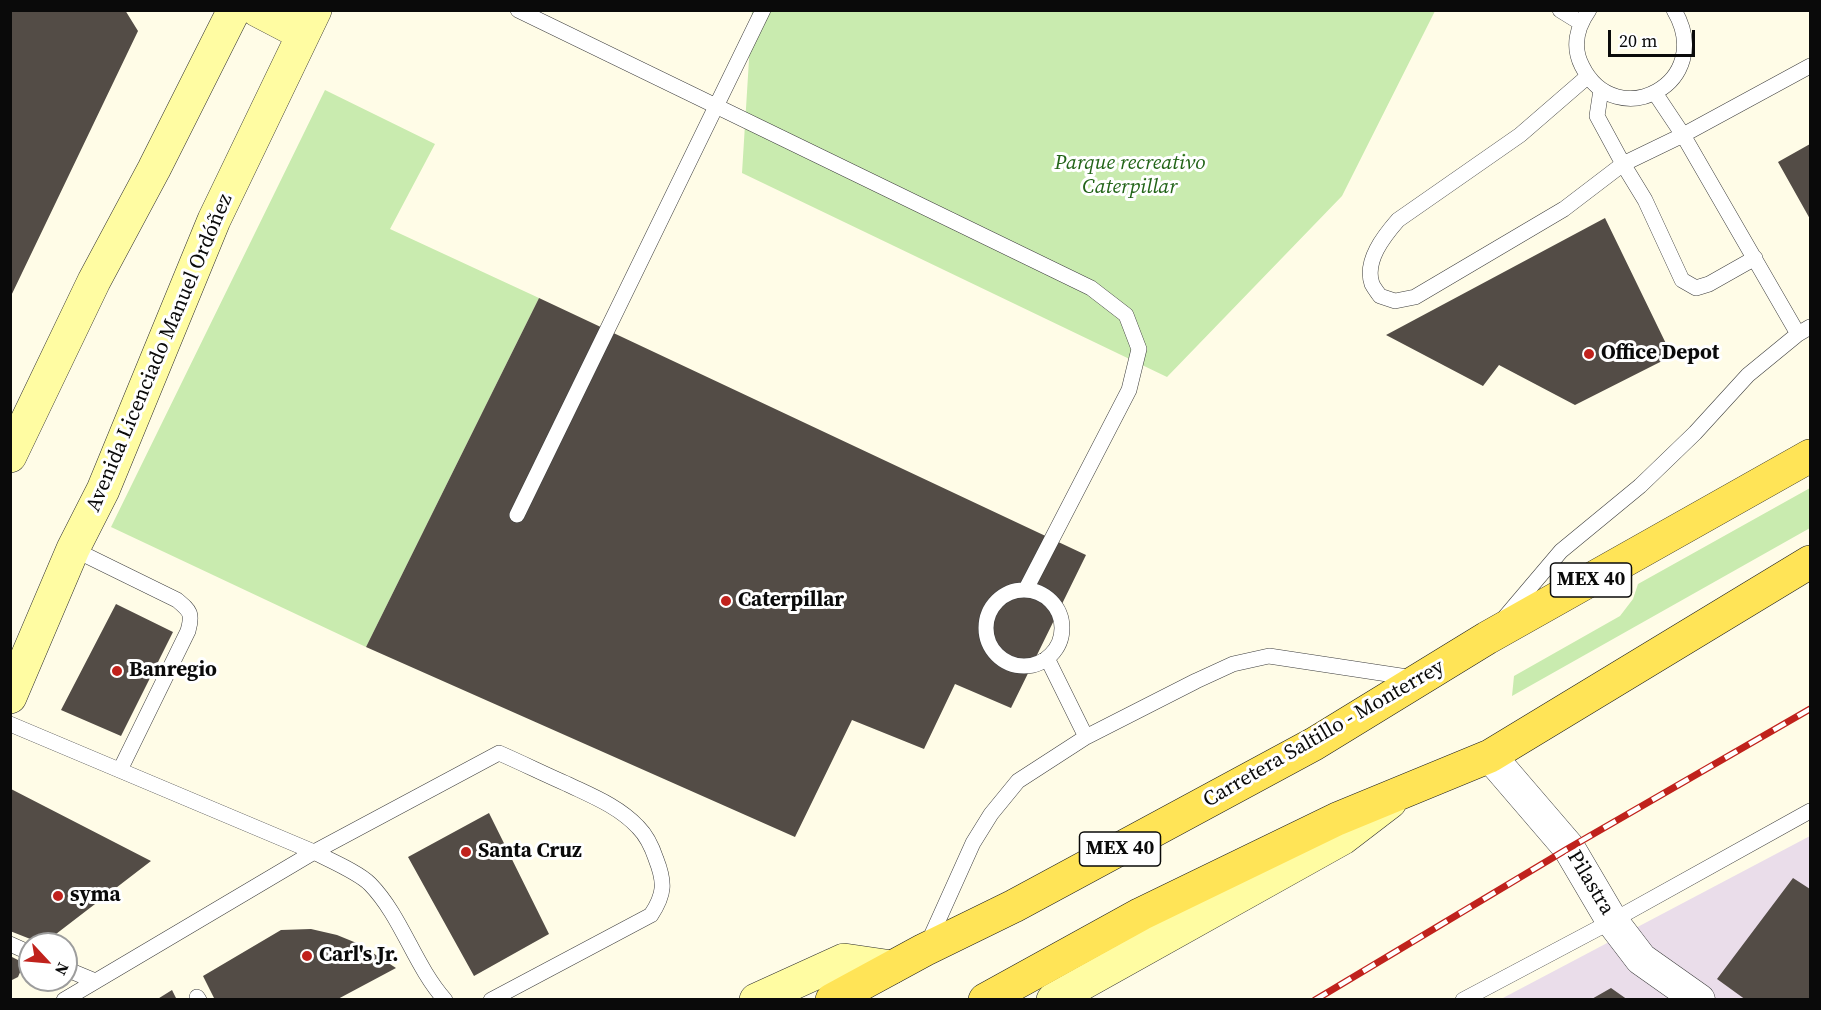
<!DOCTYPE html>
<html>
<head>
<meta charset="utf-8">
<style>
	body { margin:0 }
	#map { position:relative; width:1821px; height:1010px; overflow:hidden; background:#fffce7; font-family:"Source Serif 4",serif }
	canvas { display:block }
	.frame { position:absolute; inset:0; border:12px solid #0a0a0a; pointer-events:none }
	.north { position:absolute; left:18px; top:932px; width:60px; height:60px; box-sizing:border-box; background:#fff; border:2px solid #9d9d9d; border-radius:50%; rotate:116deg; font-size:16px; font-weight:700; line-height:24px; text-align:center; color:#0a0a0a }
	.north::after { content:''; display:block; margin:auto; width:21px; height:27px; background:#c0221c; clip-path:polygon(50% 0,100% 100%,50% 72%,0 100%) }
	.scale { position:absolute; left:1608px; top:30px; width:87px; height:27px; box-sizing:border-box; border:3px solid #0a0a0a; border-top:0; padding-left:8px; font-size:18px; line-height:21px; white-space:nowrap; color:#0a0a0a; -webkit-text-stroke:4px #fff; paint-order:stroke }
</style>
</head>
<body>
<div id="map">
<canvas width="1821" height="1010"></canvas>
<div class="frame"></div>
<div class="north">N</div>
<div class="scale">20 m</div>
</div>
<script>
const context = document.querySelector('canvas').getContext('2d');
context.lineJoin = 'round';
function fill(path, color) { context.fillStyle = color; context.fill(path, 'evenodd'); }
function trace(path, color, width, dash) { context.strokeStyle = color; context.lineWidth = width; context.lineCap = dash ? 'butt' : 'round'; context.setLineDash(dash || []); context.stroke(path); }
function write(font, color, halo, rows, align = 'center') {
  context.font = font + ' "Source Serif 4",serif'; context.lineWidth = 6; context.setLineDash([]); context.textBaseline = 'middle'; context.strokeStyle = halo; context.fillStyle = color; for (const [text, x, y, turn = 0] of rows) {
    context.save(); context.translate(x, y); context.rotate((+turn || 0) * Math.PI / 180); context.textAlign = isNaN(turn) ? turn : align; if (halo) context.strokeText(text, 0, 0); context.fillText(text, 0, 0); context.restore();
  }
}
const industrial = new Path2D(`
	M1810,836V999H1501Z`);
const green = new Path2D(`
	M752,11H1435L1342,196L1167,377L742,173Z
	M325,90L435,144L390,229L539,298L366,647L111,527Z
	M1810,488V528L1512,696L1514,676L1620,616L1633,599L1638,584Z`);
const building = new Path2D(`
	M10,10H125L138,31L10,298Z
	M1810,144V219L1778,162Z
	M1605,218L1672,356L1575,405L1499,365L1483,386L1386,335Z
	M539,298L1086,555L1011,708L955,684L924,749L852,720L795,837L366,647Z
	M116,604L173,632L121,736L61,710Z
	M11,789L151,861L43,944L10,931Z
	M489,813L549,934L474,976L408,857Z
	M1793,878L1810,889V1000H1746L1717,979Z
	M311,929L337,935L359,944L396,968L336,1000H215L203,976L281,930Z
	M10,956L24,963L18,977L10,981Z
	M1611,988L1628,1000H1590Z
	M172,990L177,1000H156Z`);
const service = new Path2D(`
	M518,10L1091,288L1126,315L1139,349L1129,390L1026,589
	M1560,10L1581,23
	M1589,10C1577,27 1572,47 1582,66C1616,135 1717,83 1674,10
	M1587,77L1520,135L1398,220C1384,236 1364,261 1372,284C1374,288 1377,292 1380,296L1395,301L1415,297L1564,209L1623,164L1645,200L1682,280L1696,288L1709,284L1755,258
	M1601,90L1597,116L1623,164L1683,135L1810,66
	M1655,93L1683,135L1798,334
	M517,515L763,10
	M73,549L177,600C190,611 193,613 188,631L120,770
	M986 628a38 38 0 1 1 76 0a38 38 0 1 1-76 0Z
	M1505,617L1561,551L1640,486L1695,433L1748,375L1798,334L1810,327
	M1047,658L1086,737
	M10,724L314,852C329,860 358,872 370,884C402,917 414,965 445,1000
	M928,943L973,843L991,814L1018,781L1086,737L1196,681L1233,664L1269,656L1414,678
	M10,944L30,953
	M66,969L95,981
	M197,997L199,1000
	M64,1000L314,852L499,753C522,763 544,774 567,784C592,796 618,806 638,827C647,836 652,847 656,859C665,882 665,894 651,915L491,1000
	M1463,1000L1612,921L1810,811`);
const minor = new Path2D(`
	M1490,756L1569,848L1612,921L1641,959L1699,1000`);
const secondary = new Path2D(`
	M257,10L303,34
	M10,456L94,281L154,169L234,10
	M10,697L73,549L103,490L214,220L315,10
	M756,1000L844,960L892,967
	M1053,1000L1343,838L1390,802`);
const primary = new Path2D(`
	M832,1000L924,950L1014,906L1314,744L1487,638L1810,456
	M985,1000L1141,914L1337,819L1490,756L1810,562`);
const rail = new Path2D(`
	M1315,1000L1569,848L1810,709`);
const markers = [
	[1589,354,6,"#c0221c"],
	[726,601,6,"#c0221c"],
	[117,671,6,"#c0221c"],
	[466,852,6,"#c0221c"],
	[58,896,6,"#c0221c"],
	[307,956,6,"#c0221c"]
];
const shields = [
	[1591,580,81],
	[1120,849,81]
];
const shieldNames = [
	["MEX 40",1591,580],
	["MEX 40",1120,849]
];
const parkNames = [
	["Parque recreativo",1130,164],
	["Caterpillar",1130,188]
];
const streetNames = [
	["Avenida Licenciado Manuel Ordóñez",160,353,-67],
	["Carretera Saltillo - Monterrey",1324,734,-30],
	["Pilastra",1590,883,59]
];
const poiNames = [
	["Office Depot",1601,354],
	["Caterpillar",738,601],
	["Banregio",129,671],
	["Santa Cruz",478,852],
	["syma",70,896],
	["Carl's Jr.",319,956]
];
fill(industrial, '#eaddea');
fill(green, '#c9ebaf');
fill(building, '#534c46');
trace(service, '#3d3d3d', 16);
trace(minor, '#3d3d3d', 33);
trace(secondary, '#2c2c2c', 34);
trace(primary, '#1b1b1b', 34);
trace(service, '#fff', 15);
trace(minor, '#fff', 32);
trace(secondary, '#fffca2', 33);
trace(primary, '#ffe457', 33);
trace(rail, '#c0221c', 7);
trace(rail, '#fff', 4.5, [14]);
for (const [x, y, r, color] of markers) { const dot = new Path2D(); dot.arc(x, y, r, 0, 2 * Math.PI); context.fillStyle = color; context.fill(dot); trace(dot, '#fff', 2); }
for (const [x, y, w] of shields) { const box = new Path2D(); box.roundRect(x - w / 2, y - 17, w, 34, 4.5); context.fillStyle = '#fff'; context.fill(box); trace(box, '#0a0a0a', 1.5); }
write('bold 20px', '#0a0a0a', null, shieldNames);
write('italic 21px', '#226418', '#fff', parkNames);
write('21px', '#0a0a0a', '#fff', streetNames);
write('bold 21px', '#0a0a0a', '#fff', poiNames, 'left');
</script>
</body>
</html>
